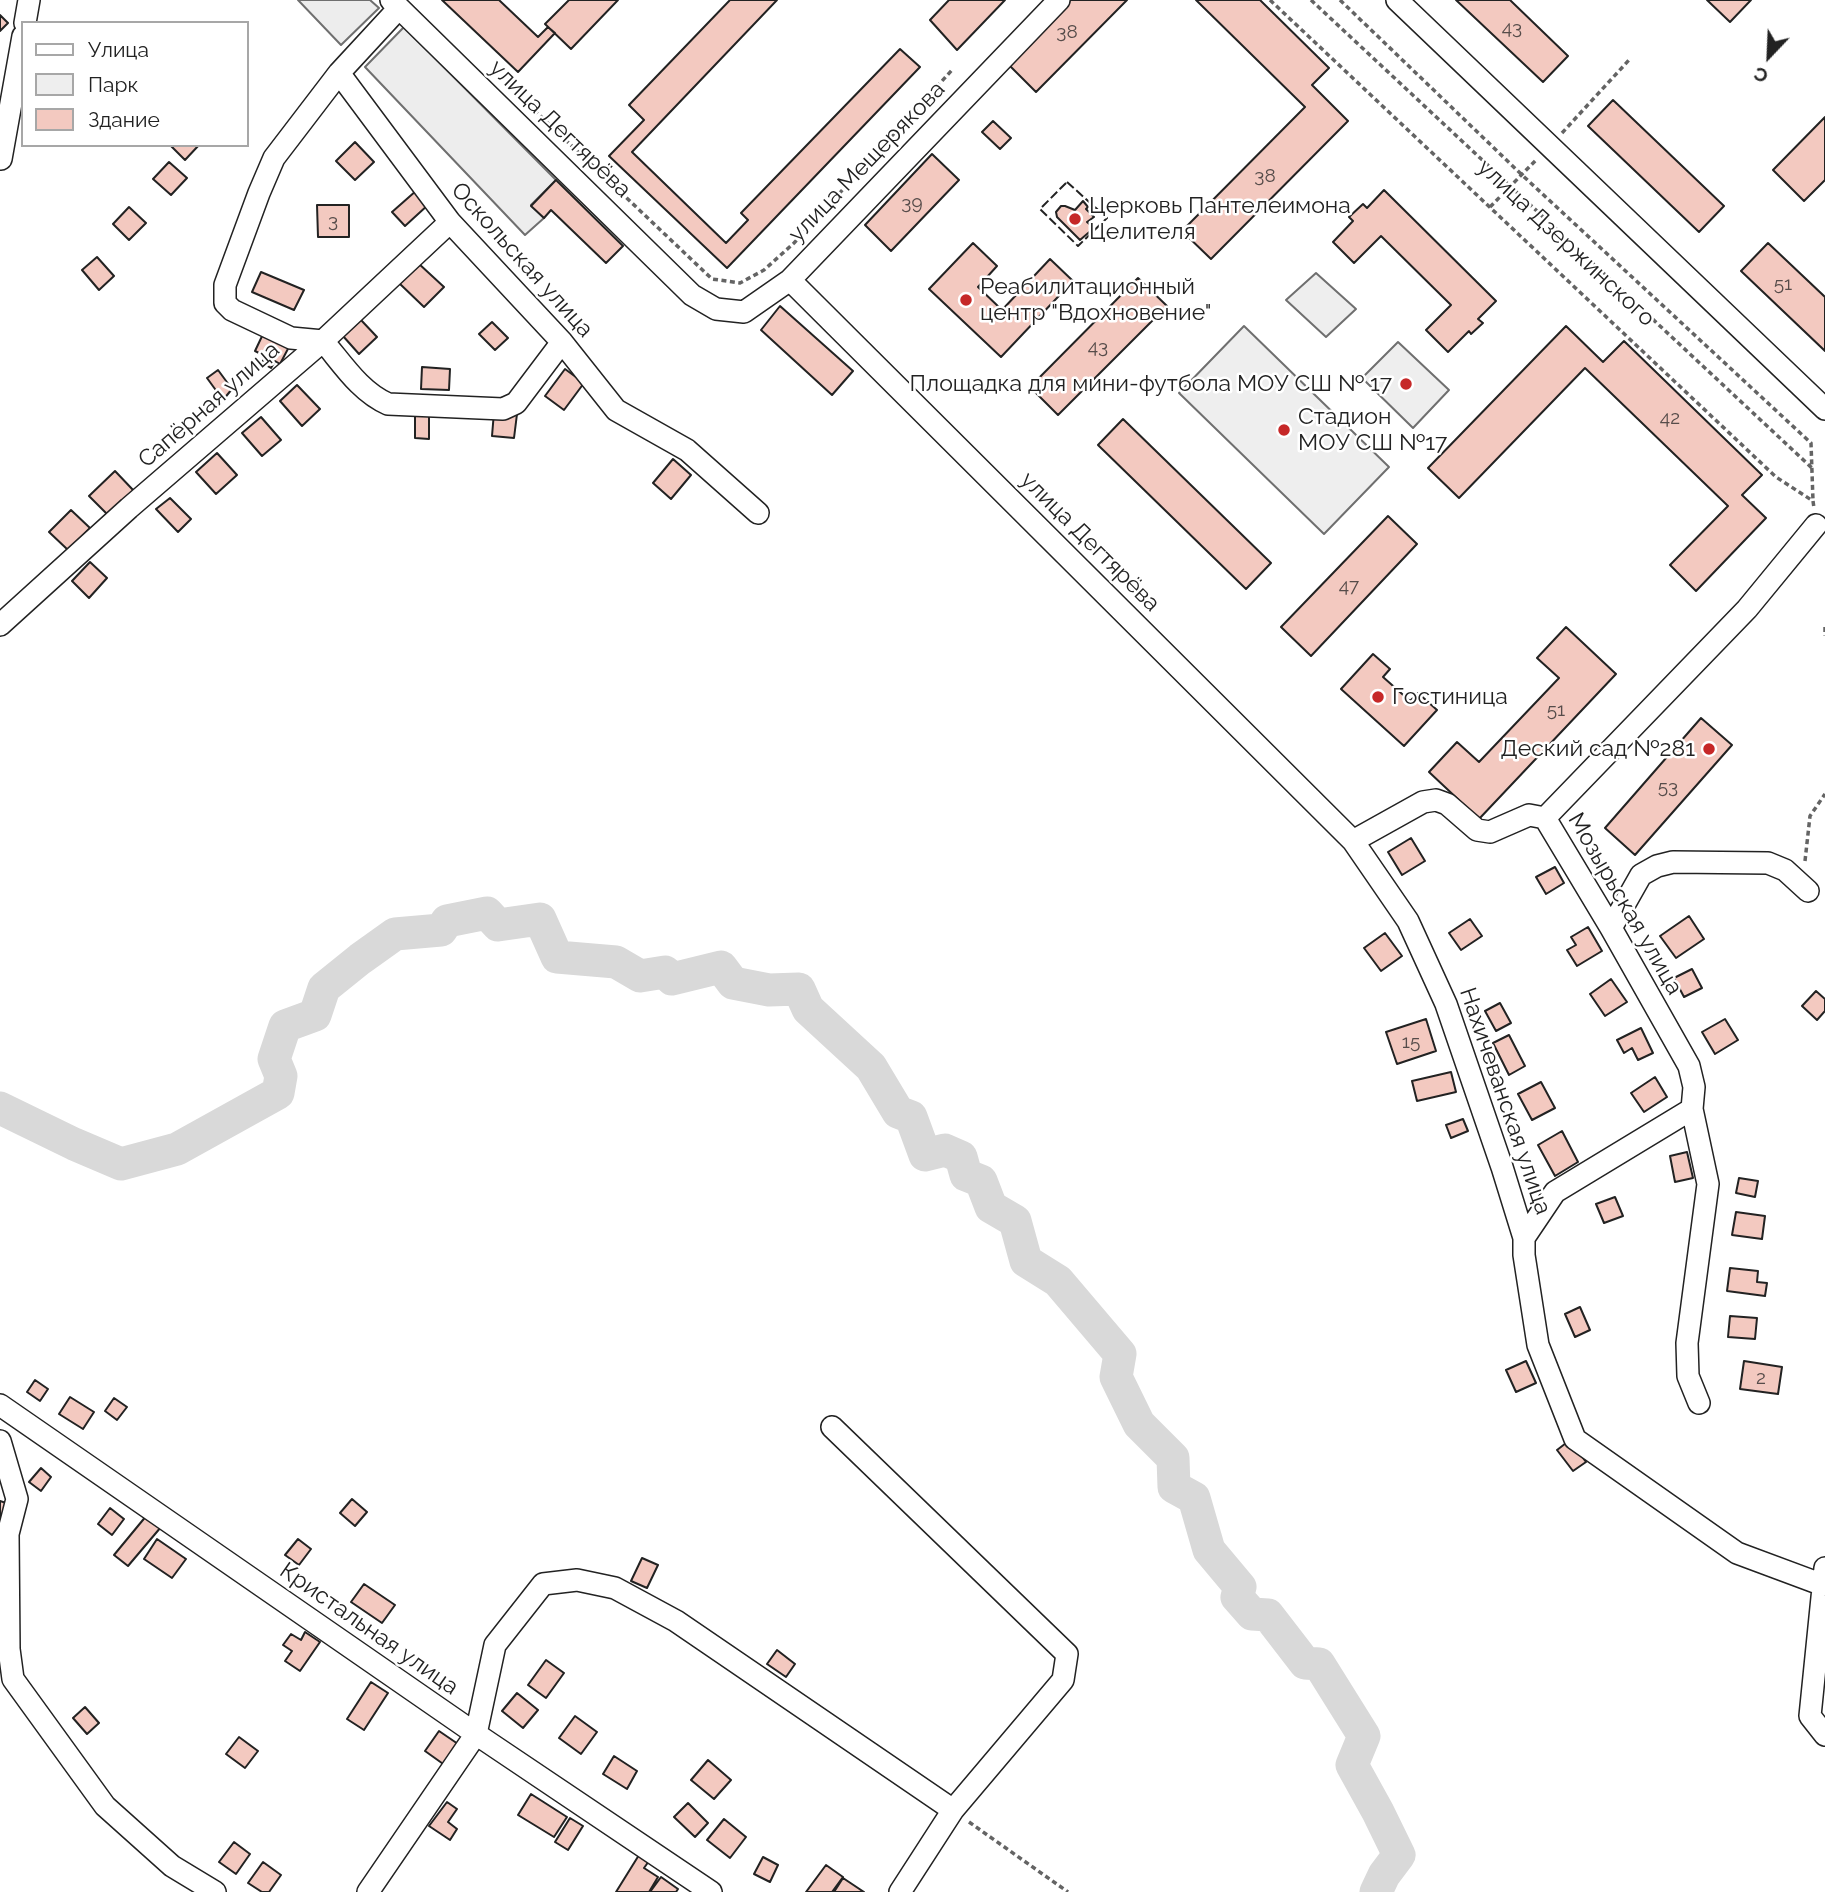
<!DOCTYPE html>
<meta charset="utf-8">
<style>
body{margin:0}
#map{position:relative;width:1825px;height:1892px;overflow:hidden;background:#fff;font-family:Raleway,sans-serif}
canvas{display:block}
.legend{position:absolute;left:21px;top:21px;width:228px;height:126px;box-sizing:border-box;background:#fff;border:2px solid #a7a7a7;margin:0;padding:9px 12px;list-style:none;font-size:21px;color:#222}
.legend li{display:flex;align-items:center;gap:14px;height:35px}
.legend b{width:35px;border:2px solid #a7a7a7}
.north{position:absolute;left:1734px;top:21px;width:70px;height:70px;-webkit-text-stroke:5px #fff;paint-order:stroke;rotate:203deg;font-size:19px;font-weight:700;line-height:28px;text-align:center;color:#222}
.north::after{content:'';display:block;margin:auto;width:24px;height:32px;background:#222;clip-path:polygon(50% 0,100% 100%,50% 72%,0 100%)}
</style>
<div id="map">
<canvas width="1825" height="1892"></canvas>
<ul class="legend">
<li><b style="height:9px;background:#fff"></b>Улица</li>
<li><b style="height:19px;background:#eee"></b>Парк</li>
<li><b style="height:19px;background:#f3c9c0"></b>Здание</li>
</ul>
<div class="north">С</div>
</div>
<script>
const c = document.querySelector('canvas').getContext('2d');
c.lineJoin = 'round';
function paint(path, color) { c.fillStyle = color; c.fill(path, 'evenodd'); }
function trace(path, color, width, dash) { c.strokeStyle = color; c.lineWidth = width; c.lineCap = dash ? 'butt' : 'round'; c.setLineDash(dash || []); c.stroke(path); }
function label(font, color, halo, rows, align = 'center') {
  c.font = font + ' Raleway,sans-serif'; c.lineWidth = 5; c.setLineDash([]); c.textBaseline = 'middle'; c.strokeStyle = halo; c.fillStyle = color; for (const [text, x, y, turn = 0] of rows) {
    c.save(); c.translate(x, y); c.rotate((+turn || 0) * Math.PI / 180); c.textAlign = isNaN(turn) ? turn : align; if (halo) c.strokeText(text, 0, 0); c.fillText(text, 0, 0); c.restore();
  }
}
const green = new Path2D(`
 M1316 273 1356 309 1326 337 1286 300Z
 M1244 326 1389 467 1324 534 1179 393Z
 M1398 342 1449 390 1413 428 1362 378Z`);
const parking = new Path2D(`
 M298 0H370L379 8 341 45Z
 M404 27 556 180 531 205 544 218 525 235 365 67Z`);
const river = new Path2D(`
 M0 1108 74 1144 121 1164 177 1149 278 1093 281 1076 274 1059 285 1026 315 1015 324 988 360 959 395 934 441 930 447 921 487 913 498 925 540 919 557 957 616 962 640 976 665 972 672 979 721 967 733 983 769 990 799 989 808 1009 871 1067 898 1112 911 1117 925 1155 945 1150 961 1157 966 1175 981 1181 991 1207 1015 1221 1026 1261 1058 1281 1120 1354 1116 1377 1139 1424 1173 1458 1174 1487 1194 1498 1209 1550 1240 1587 1237 1597 1252 1614 1268 1615 1305 1663 1319 1664 1364 1736 1352 1765 1378 1812 1399 1855 1384 1875 1376 1892`);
const building = new Path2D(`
 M442 0H499L538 37 548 27 555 33 518 72Z
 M569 0H618L571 49 545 24Z
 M730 0H777L632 152 726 243 748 220 741 213 900 49 920 67 727 268 609 156 644 120 629 105Z
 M949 0H1005L957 50 930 20Z
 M1070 0H1127L1036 92 1007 63Z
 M1196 0H1260L1329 68 1312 85 1348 121 1211 259 1182 231 1305 107Z
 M1456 0H1510L1568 56 1543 82Z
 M1707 0H1751L1730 22Z
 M0 15 8 23 0 31Z
 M1613 100 1724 206 1699 232 1588 126Z
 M1825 117V180L1804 201 1773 170Z
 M993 121 1011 138 1000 149 982 132Z
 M355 142 374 162 355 180 336 161Z
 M170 145H199L185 160Z
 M932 154 959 180 891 251 865 225Z
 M169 162 187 178 171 195 153 179Z
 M556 180 623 246 606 263 551 210 544 218 531 206Z
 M417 190 429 204 405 226 392 212Z
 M1384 190 1496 301 1478 319 1483 323 1471 334 1469 331 1448 352 1426 330 1451 305 1381 236 1354 263 1333 242 1353 221 1349 217 1363 204 1367 208Z
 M1083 201 1088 207 1086 209 1094 217 1087 222 1094 228 1080 240 1057 217 1056 212 1061 206H1065L1075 210Z
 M317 205H349V237H318Z
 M129 207 146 223 129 240 113 224Z
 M973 243 997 266 978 287 1002 310 1050 259 1073 281 1001 357 929 289Z
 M1768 243 1825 297V351L1741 271Z
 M97 257 114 276 99 290 82 270Z
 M418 263 444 287 424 307 399 283Z
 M261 272 304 290 294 310 252 292Z
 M1138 278 1167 306 1058 415 1030 387Z
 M780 306 853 371 832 395 761 330Z
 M361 320 377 337 359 354 343 336Z
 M492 322 508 338 495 350 479 334Z
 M1566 326 1603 362 1624 341 1762 475 1742 495 1766 518 1696 591 1670 565 1728 506 1585 368 1459 498 1428 468Z
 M264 332 290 345 280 364 275 361 271 368 262 363 265 356 255 351Z
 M422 367 450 369 449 390 421 389Z
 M565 369 584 383 564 410 545 396Z
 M218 370 232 389 223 400 207 378Z
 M297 385 320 409 302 426 280 401Z
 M494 412 517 414 514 438 492 436Z
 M415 413H429V439L415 438Z
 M261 417 281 440 262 456 242 433Z
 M1123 419 1271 563 1246 589 1098 445Z
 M217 453 237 475 216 494 196 472Z
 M673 459 691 475 671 499 653 483Z
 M115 471 134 491 109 516 89 496Z
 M170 498 191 519 178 532 156 509Z
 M71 510 90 528 68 550 49 532Z
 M1388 516 1417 544 1311 656 1281 627Z
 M90 562 107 578 89 598 72 581Z
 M1566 627 1616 674 1479 819 1429 772 1457 742 1479 762 1559 678 1537 658Z
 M1373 654 1390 669 1383 677 1410 701 1418 693 1437 710 1404 746 1341 689Z
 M1701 718 1732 745 1635 855 1605 828Z
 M1411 838 1425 861 1402 875 1388 852Z
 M1555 867 1564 883 1546 894 1536 877Z
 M1689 916 1704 939 1676 958 1660 936Z
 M1470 919 1482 936 1461 950 1449 933Z
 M1588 927 1602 951 1577 966 1567 950 1576 945 1571 937Z
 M1385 933 1402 956 1381 971 1364 948Z
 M1692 969 1702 988 1684 997 1674 978Z
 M1611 979 1627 1002 1605 1016 1590 994Z
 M1816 991 1825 999V1011L1817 1020 1802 1006Z
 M1500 1003 1511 1023 1496 1031 1485 1011Z
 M1426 1019 1436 1051 1397 1064 1386 1032Z
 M1725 1019 1738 1040 1715 1054 1702 1032Z
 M1641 1028 1653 1053 1638 1060 1632 1048 1624 1053 1617 1040Z
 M1509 1035 1525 1066 1509 1075 1493 1043Z
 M1451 1072 1456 1092 1417 1101 1412 1081Z
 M1655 1077 1667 1097 1644 1112 1631 1093Z
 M1541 1082 1555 1108 1532 1120 1518 1094Z
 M1463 1119 1468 1131 1451 1138 1446 1125Z
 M1562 1131 1578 1162 1555 1176 1538 1145Z
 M1687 1152 1693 1178 1675 1182 1670 1156Z
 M1739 1178 1758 1181 1755 1197 1736 1193Z
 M1615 1197 1623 1216 1604 1223 1596 1204Z
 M1736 1212 1765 1216 1762 1239 1732 1235Z
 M1730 1268 1758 1271 1757 1282 1767 1283 1765 1296 1727 1291Z
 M1580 1307 1590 1330 1575 1337 1565 1314Z
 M1730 1316 1757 1318 1755 1339 1728 1337Z
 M1526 1361 1536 1383 1516 1392 1506 1370Z
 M1744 1361 1782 1367 1778 1394 1740 1389Z
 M35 1380 48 1389 40 1401 27 1392Z
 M70 1397 94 1412 83 1429 59 1414Z
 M114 1398 127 1407 117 1420 105 1411Z
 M1570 1440 1586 1462 1573 1471 1557 1450Z
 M41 1468 51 1477 41 1491 29 1482Z
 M352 1499 367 1512 355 1526 340 1513Z
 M0 1501 9 1504 0 1525Z
 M110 1508 124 1519 112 1535 98 1524Z
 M147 1515 161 1527 128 1566 114 1555Z
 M157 1539 186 1559 172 1578 144 1559Z
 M298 1539 311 1549 299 1565 285 1555Z
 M642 1558 658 1565 647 1588 631 1581Z
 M364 1584 395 1605 382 1623 351 1602Z
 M305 1632 320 1642 300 1671 285 1661 292 1651 283 1645 291 1634 301 1640Z
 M777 1650 795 1664 786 1677 767 1664Z
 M546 1660 564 1673 546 1698 528 1685Z
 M371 1682 388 1693 364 1730 347 1719Z
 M517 1693 538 1710 523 1728 502 1711Z
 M85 1707 99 1723 87 1734 73 1718Z
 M575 1716 597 1732 581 1754 559 1738Z
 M439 1731 461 1746 446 1766 425 1751Z
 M239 1737 258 1751 245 1768 226 1754Z
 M614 1756 637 1771 627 1789 603 1774Z
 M708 1760 731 1780 714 1799 691 1780Z
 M531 1794 567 1817 554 1837 518 1815Z
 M447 1802 457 1809 448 1822 457 1829 450 1840 429 1826Z
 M688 1803 708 1823 695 1837 674 1817Z
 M570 1818 583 1826 568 1850 555 1842Z
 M724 1819 746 1837 730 1858 707 1840Z
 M234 1842 250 1854 236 1874 219 1862Z
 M639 1855 649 1861 644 1868 658 1877 649 1892H616Z
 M763 1857 778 1865 770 1882 754 1874Z
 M263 1862 281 1875 269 1892H262L248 1883Z
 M826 1865 843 1877 832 1892H806Z
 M661 1877 678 1889 676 1892H650Z
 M843 1878 864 1892H834Z`);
const path = new Path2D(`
 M1270 0 1776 477 1813 501 1814 508
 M1311 0 1812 468
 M1340 0 1521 174 1811 443 1813 501
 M534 110 712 279 740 283 764 270 794 243 952 70
 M1562 133 1629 60
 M1490 207 1537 159
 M1825 627V636
 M1805 861 1810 816 1825 794
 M969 1822 1068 1892`);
const minor = new Path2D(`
 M391 0 692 295 716 309 744 312 790 280 1059 0
 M1397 0 1825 409
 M399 8 339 73 450 222 562 342 616 410 687 450 758 513
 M25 23 29 0
 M339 73 274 158 259 193 225 285V303L232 310 291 338 323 341C342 363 360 392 388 404L503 409 516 403 562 342
 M1 159 23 36
 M790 280 1353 841 1408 921 1446 1004 1502 1167 1524 1238V1255L1538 1345 1575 1439 1737 1553 1823 1585
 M0 625 129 508 323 341 450 222
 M1353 841 1423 802 1436 800 1447 804 1477 830 1490 832 1529 815 1545 818
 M1611 928 1641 875 1657 866 1673 862 1768 863 1785 870 1808 891
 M1524 1238 1555 1192 1692 1109
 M1699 1403 1688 1376 1687 1343 1708 1184 1692 1109 1694 1087 1689 1066 1611 928 1545 818 1747 609 1816 525
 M0 1405 476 1734 711 1892
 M832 1427 1067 1654 1063 1680 953 1810 900 1892
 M0 1441 17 1499 8 1534 9 1649 13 1679 105 1806 172 1866 215 1892
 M1825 1568 1810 1716 1825 1735
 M368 1892 476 1734 495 1645 543 1584 577 1580 615 1588 676 1621 953 1810`);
const fence = new Path2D(`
 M1067 182 1107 218 1078 246 1040 209Z`);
const markers = [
 [1075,219,7,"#c62828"],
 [966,300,7,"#c62828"],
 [1406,384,7,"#c62828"],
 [1284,430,7,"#c62828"],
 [1378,697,7,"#c62828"],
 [1709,749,7,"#c62828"]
];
const numberNames = [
 ["43",1512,28],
 ["38",1067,32],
 ["38",1265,176],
 ["39",912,203],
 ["3",333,221],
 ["51",1783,284],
 ["43",1098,347],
 ["42",1670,418],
 ["47",1349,586],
 ["51",1556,710],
 ["53",1668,787],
 ["15",1411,1042],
 ["2",1761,1378]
];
const streetNames = [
 ["улица Дегтярёва",560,129,44],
 ["улица Мещерякова",867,162,-46],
 ["улица Дзержинского",1566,243,43],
 ["Оскольская улица",522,260,48],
 ["Сапёрная улица",209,405,-41],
 ["улица Дегтярёва",1090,542,45],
 ["Мозырьская улица",1625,904,60],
 ["Нахичеванская улица",1505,1101,71],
 ["Кристальная улица",369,1629,35]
];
const poiNames = [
 ["Церковь Пантелеимона",1089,206],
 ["Целителя",1089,232],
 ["Реабилитационный",980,287],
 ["центр \"Вдохновение\"",980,313],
 ["Площадка для мини-футбола МОУ СШ № 17",1392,384,"right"],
 ["Стадион",1298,417],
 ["МОУ СШ №17",1298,443],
 ["Гостиница",1392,697],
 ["Деский сад №281",1695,749,"right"]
];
paint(green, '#eee');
trace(green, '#6f6f6f', 2);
paint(parking, '#ededed');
trace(parking, '#6f6f6f', 2);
trace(river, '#d9d9d9', 33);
paint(building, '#f3c9c0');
trace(building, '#222', 2);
trace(minor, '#222', 24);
trace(path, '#646464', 3.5, [5, 3.5]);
trace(minor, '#fff', 21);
trace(fence, '#222', 2, [9, 3.5]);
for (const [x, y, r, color] of markers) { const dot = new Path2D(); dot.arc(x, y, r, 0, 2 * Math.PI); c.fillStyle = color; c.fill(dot); trace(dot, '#fff', 2.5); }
label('19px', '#564c4a', null, numberNames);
label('23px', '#222', '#fff', streetNames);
label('23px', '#222', '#fff', poiNames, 'left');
</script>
